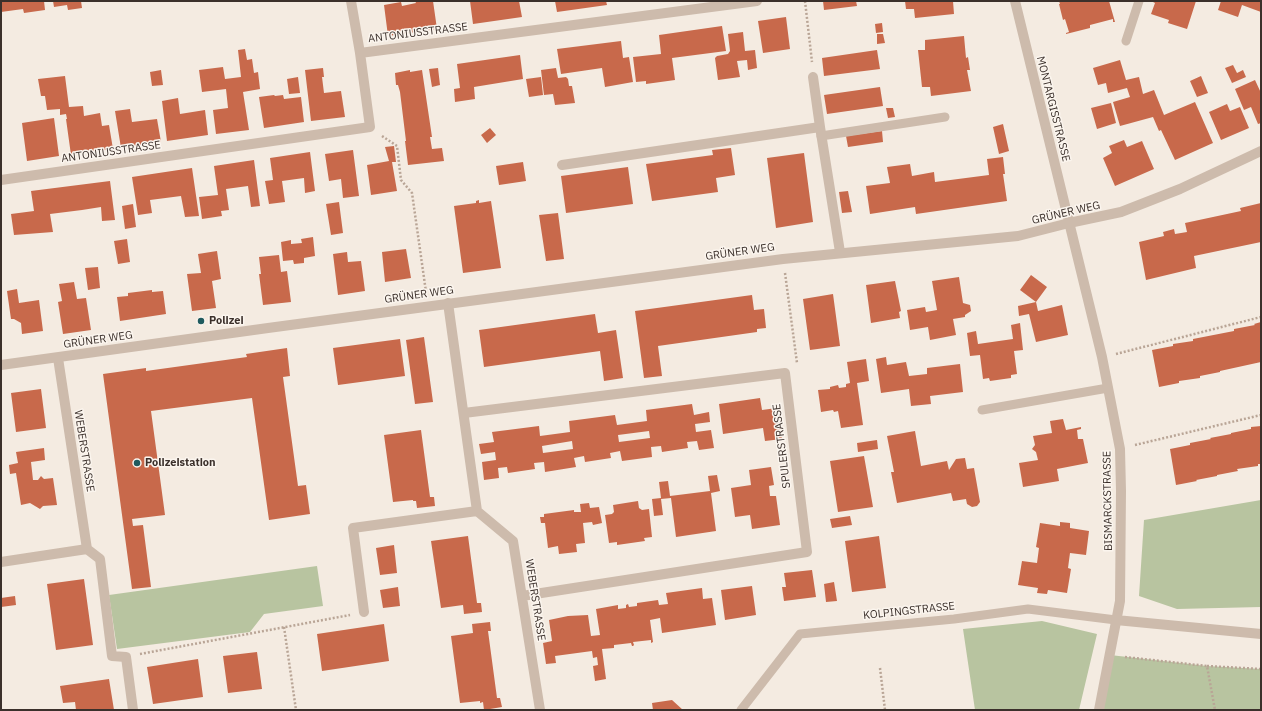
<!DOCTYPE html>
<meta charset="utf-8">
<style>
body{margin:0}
#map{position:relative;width:1262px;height:711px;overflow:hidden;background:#f4ebe1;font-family:"IBM Plex Sans",sans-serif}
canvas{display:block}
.frame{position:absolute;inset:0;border:2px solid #3b302b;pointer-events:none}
</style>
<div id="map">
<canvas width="1262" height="711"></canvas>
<div class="frame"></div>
</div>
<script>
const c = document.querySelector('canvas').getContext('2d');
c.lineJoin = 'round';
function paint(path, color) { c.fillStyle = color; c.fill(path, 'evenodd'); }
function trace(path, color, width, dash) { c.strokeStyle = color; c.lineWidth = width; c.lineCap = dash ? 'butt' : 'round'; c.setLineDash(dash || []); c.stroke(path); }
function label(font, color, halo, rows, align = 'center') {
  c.font = font + ' "IBM Plex Sans",sans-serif'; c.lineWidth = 3; c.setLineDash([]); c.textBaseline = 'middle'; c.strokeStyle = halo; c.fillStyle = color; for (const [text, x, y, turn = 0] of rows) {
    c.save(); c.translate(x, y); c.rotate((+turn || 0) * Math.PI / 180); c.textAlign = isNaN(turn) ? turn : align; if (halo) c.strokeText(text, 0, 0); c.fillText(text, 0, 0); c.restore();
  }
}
const green = new Path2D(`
 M1261 500V607L1177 609 1139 596 1144 520Z
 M317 566 323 606 264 614 250 632 117 649 109 595Z
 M1042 621 1097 634 1079 710H975L963 629Z
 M1110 655 1207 666 1261 669V710H1099Z`);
const building = new Path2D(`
 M1 1H44L45 10 24 13 23 9 1 12Z
 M53 1H81L82 8 68 10 67 5 54 7Z
 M415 1H433L437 29 388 36 384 5 401 2 402 6 416 3Z
 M470 1H519L522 17 473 24Z
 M555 1H606L607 5 557 12Z
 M823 1H856L857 6 824 10Z
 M905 1H953L954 14 915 18 914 9H906Z
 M1059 1H1109L1115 22H1113V19L1090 25V28L1066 34V33L1069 32 1065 19 1063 20 1059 4H1060Z
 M1151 1H1196L1187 29 1168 23 1169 20 1151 14 1155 3Z
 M1221 1H1261V12L1242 5 1238 17 1218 10Z
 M786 17 790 49 763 53 758 21Z
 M882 23 883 32 876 33 875 24Z
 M722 26 726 51 672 58 675 80 646 84V81L636 82 633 57 661 54 659 35Z
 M743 32 745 51 755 50 757 68 748 70 747 60 737 61 740 77 718 80 715 58 717 56 728 54 730 51 728 34Z
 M877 34H883L885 43 877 44Z
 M964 36 966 58 968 57 970 70H967L971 91 931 96 930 87H922L918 50H925V40Z
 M621 41 623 58 629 57 633 82 605 87 602 68 561 74 557 49Z
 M245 49 247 60 252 59 254 73 258 72 260 89 243 92 249 130 216 134 213 110 228 108 226 89 202 92 199 70 223 67 225 79 241 77 238 50Z
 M877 50 880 69 824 76 822 58Z
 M520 55 523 79 474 87 475 99 455 102 454 89 460 88 457 64Z
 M1120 60 1126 80 1139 77 1143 94 1154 90 1164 115 1195 102 1213 143 1175 160 1161 130 1159 131 1153 117 1120 126 1113 102 1130 97 1127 88 1108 93 1106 83 1098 85 1093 68Z
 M1233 65 1237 73 1243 70 1246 77 1232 83 1225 68Z
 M323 68 324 77H322L324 93 341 91 345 117 311 121 305 70Z
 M438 68 440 85 432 87 429 69Z
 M556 68 558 78 566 77 568 79 569 86H572L575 103 555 105 553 94 544 95 541 70Z
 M161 70 163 85 152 86 150 72Z
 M410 70V72L422 70 432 137H430L432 149 442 148 444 161 408 165 405 141H406L400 92 398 85H396L395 73Z
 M65 76 69 107 83 106 84 116 100 113 102 126 109 125 113 149 71 155 66 119H67L66 114 60 115V109L47 110 45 96H41L38 79Z
 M1201 76 1208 93 1197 97 1190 81Z
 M298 77 300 93 289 94 287 79Z
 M541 77 543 95 529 97 526 79Z
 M1255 80 1261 93V123L1258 124 1251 107 1244 110 1235 89Z
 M880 87 883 106 827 114 824 95Z
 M274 95 275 96 283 95 284 99 301 97 304 122 264 128 259 97Z
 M178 98 180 114 205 110 208 135 167 141 162 101Z
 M1111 103 1116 123 1097 129 1091 108Z
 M1227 104 1230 111 1240 107 1249 128 1221 140 1209 112Z
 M886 108H893L895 117 888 118Z
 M130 109 132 122 157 119 161 142 121 148 115 111Z
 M54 118 59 156 27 161 22 123Z
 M1003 124 1009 151 999 154 993 127Z
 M490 128 496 135 487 143 481 135Z
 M882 131 883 142 848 147 846 136Z
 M1124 140 1127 147 1142 141 1154 169 1115 186 1103 158 1112 153 1109 146Z
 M394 146 396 162H392L397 191 371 195 367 165 389 161 385 147Z
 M731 148 735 175 716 178 718 192 652 201 646 164 713 155 712 150Z
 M353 150 359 196 343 198 341 179 329 181 325 154Z
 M310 152 315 191 305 193 304 178 282 181 285 202 269 204 265 181 273 180 270 158Z
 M804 153 813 222 776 228 767 158Z
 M1003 157 1005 174H1003L1007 201 916 214 915 207 870 214 866 186 890 183 887 167 910 164 912 176 934 172 935 182 989 175 987 159Z
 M254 160 260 206 251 207 248 186 226 189 229 210 221 211 222 216 202 219 199 197 218 195 214 166Z
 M523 162 526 181 499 185 496 166Z
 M628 167 633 204 566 213 561 176Z
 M192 168 199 216 185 217 181 196 150 200 152 213 138 215 132 177Z
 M110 181 115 220 102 221 101 207 82 210 50 214 53 232 14 235 11 214 34 211 31 191Z
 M848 191 852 212 842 213 839 192Z
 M479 200V203L491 201 501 268 463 273 454 206 476 203V201Z
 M339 202 343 233 331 235 326 204Z
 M1261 203V242L1194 256 1196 268 1146 280 1139 242 1164 236 1163 232 1174 229 1175 234 1187 232 1185 223 1241 211 1240 208Z
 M133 204 136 227 125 229 122 206Z
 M558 213 564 259 546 261 539 215Z
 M313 237 315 256 304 258V263L294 264 293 260 283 261 281 242 291 240V244L302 243 301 239Z
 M127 239 130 262 118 264 114 241Z
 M406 249 411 278 385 282 382 252Z
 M217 251 221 279 212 281 216 308 192 311 187 274 201 273 198 254Z
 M347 252 348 262 361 261 365 291 338 295 333 254Z
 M279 255 281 272 287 271 291 302 263 305 259 274H261L259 257Z
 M98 267 100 288 88 290 85 268Z
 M1031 275 1047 287 1036 302 1038 311 1062 305 1068 335 1036 342 1029 314 1019 316 1018 306 1036 302 1020 290Z
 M959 277 963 303 970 305 971 311 965 315V317L953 319 956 335 930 340 928 327 910 330 907 310 925 307 926 312 937 310 932 281Z
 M895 281 901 311 899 312 900 318 871 323 866 285Z
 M74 282 77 299 86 298 91 330 63 334 58 302 62 301 59 284Z
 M17 289 19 303 39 300 43 331 22 334 21 323 14 319H11L7 291Z
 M152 290V292L163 291 166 314 120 321 117 297 128 296V293Z
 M833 294 840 346 810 350 803 299Z
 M752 295 754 310 764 309 766 328 757 329V332L658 346 662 376 644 378 635 311Z
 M595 314 598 333 616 330 623 378 604 381 600 351 484 367 479 330Z
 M1261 322V362L1220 371V372L1200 376V378L1179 381V383L1159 387 1152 350 1173 346V344L1193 341V339L1234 331V329L1255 325 1254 324Z
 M1020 323 1023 350 1014 351 1017 374 1011 375V378L990 381 989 378 983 379 980 355 970 356 967 333 976 331 978 344 1013 339 1011 325Z
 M424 337 433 402 415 404 406 340Z
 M400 339 405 376 338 385 333 348Z
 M287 348 290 376 283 377 298 486 306 485 310 514 269 520 252 398 151 411 165 515 132 519 133 526 143 525 151 587 132 589 103 374 146 368V371L247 357 246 354Z
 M886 357 887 365 906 362 909 376 927 374V368L960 364 963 392 930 396 931 404 911 406 909 389 881 393 876 359Z
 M866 359 869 381 857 383 863 425 841 428 838 411 834 412 833 410 821 412 818 390 830 389V387L838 385 839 388 846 387V384L850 383 847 362Z
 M41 389 46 428 16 432 11 393Z
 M760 398 762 410 777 408 782 439 765 441 763 428 723 434 719 404Z
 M692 404 694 415 709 412 710 422 695 424 696 432 711 430 714 448 699 450 697 441 687 442 688 448 662 452 661 446 651 447 652 457 622 461 620 451 610 453 611 458 585 462 584 456 574 458 576 467 545 472 544 462 534 463 535 469 508 473 507 467 498 468 499 478 484 480 482 462 496 460 495 452 481 454 479 444 494 442 492 432 539 426 540 436 570 432 569 421 615 415 617 425 647 421 646 410ZM649 431 650 438 619 442 618 435ZM572 441 573 449 543 453 542 446Z
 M1063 419 1066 430 1081 427V429L1077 430 1078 439H1083L1088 463 1057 469 1059 481 1023 487 1019 463 1038 460 1036 452 1032 449 1035 445 1033 436 1052 433 1050 421Z
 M1261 426V464H1258V466L1237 469 1238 471 1217 475V476L1196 480 1197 481 1176 485 1170 449 1190 445V443L1211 439 1210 438 1231 434V433L1251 429V427Z
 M421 430 430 497H434L435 506 417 508 416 501H413V500L393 502 384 435Z
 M915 431 921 466 947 461 949 470 956 459 965 458 967 469 974 468 980 502 977 506 972 507 967 504 966 499 953 501 951 493 897 503 891 472H894L887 436Z
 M877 440 878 449 858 452 857 443Z
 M44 448 45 460 31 462 33 480H38L41 476 44 479 53 478 57 505 43 506 40 509 30 503 21 505 16 473 10 474 9 465 18 463 16 452Z
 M864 456 873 507 838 512 830 461Z
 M771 467 774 485 769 486 770 496H776L780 525 752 529 750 515 735 517 731 488 751 485 749 470Z
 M717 475 720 491 711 493 716 531 676 537 671 498 661 499 663 515 654 516 652 499 661 498 659 482 668 481 670 496 710 491 708 476Z
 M638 501 639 508 642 510 649 509 652 537 644 538 645 541 617 545V542L609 543 605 515 612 514 614 512 613 505Z
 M589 503 590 508 599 507 602 523 593 525 592 522 583 523 585 543 576 544 577 552 559 554 558 546 548 548 545 523H541L540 517H544V514L574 510V512H581L580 504Z
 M850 516 852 525 832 528 830 519Z
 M1060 522 1070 523V528L1089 531 1086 555 1070 553 1068 568 1071 569 1067 593 1048 590 1047 594 1037 593 1038 588 1018 585 1022 561 1037 563 1039 548 1036 547 1040 523 1060 526Z
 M468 536 477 603H481L482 612 464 614 463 605 441 608 431 541Z
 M879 536 886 588 852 592 845 541Z
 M394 545 397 573 380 575 376 548Z
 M812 570 816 597 784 601 782 587H786L784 573Z
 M84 579 93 645 56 650 47 584Z
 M834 582 837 601 826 602 824 584Z
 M752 586 756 615 725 620 721 590Z
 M398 587 400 606 383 608 380 590Z
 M702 588 703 599 712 598 716 625 662 633 660 618 650 620 653 642 651 643V640L633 642 634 645 633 646H632L631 643 614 645V648L602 649 606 679 595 681 593 666 598 665 597 657 593 658 592 651 555 656 556 663 546 664 543 643 552 641 549 620 568 616 588 615 591 636 600 635 596 609 618 605V609L626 608V605L628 604 629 607 637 606V603L658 600 659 605 668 604 666 593Z
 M15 596 16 605 1 607V598Z
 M490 622 491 631H488L497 698H500L502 707 484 710 483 702 480 703V701L460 703 451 636 473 633 472 624Z
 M384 624 389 661 322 671 317 634Z
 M257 652 262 689 228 693 223 656Z
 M198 659 203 697 153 704 147 667Z
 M109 679 114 710H76L75 702 63 703 60 686Z
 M672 700 683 710H653L652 703Z`);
const path = new Path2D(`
 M805 1 812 62
 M382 136 397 146 401 180 412 193 426 292
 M785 273 797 363
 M1116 354 1261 317
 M1135 445 1261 415
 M284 627 296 710
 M140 654 350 615
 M1125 657 1207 666 1215 710
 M1207 666 1261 669
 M880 668 885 710`);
const service = new Path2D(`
 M1126 41 1139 1
 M821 136 945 117
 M982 410 1108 388
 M741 710 800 634 954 619 1028 609 1116 620`);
const minor = new Path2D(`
 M351 1 360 53
 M1015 1 1102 357 1120 449 1121 491 1120 601 1099 710
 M813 77 820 127
 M562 165 820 127 840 252
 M1 180 370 127 360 53 757 1
 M448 303 477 511 513 541 540 710
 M464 413 785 373 807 552 522 596
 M87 549 100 559 112 656 126 657 133 710
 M1 562 87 549 58 358
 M364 612 353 528 477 511
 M1116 620 1261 634`);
const tertiary = new Path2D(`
 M1 365 268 328 783 259 1018 236 1069 223 1121 212 1180 189 1261 151`);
const markers = [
 [201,321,4,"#1f5a5e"],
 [137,463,4,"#1f5a5e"]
];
const streetNames = [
 ["ANTONIUSSTRASSE",418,33,-7],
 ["MONTARGISSTRASSE",1053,109,76],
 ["ANTONIUSSTRASSE",111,152,-8],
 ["GRÜNER WEG",1066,213,-13],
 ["GRÜNER WEG",740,252,-8],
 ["GRÜNER WEG",419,295,-8],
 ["GRÜNER WEG",98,340,-8],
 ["SPULERSTRASSE",782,446,-97],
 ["WEBERSTRASSE",84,451,81],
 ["BISMARCKSTRASSE",1108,501,-91],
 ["WEBERSTRASSE",535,600,81],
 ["KOLPINGSTRASSE",909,611,-6]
];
const poiNames = [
 ["Polizei",209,321],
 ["Polizeistation",145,463]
];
paint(green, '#b8c4a0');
paint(building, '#c8694b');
trace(path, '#b9a596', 2.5, [2, 2]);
trace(service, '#cdbbac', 9);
trace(minor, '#cdbbac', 10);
trace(tertiary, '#cdbbac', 10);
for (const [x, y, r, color] of markers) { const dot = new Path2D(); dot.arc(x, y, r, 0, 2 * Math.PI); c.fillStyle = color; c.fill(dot); trace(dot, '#fbf5ee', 1.5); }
label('11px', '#3b302b', '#fbf5ee', streetNames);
label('bold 11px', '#3b302b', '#fbf5ee', poiNames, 'left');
</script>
